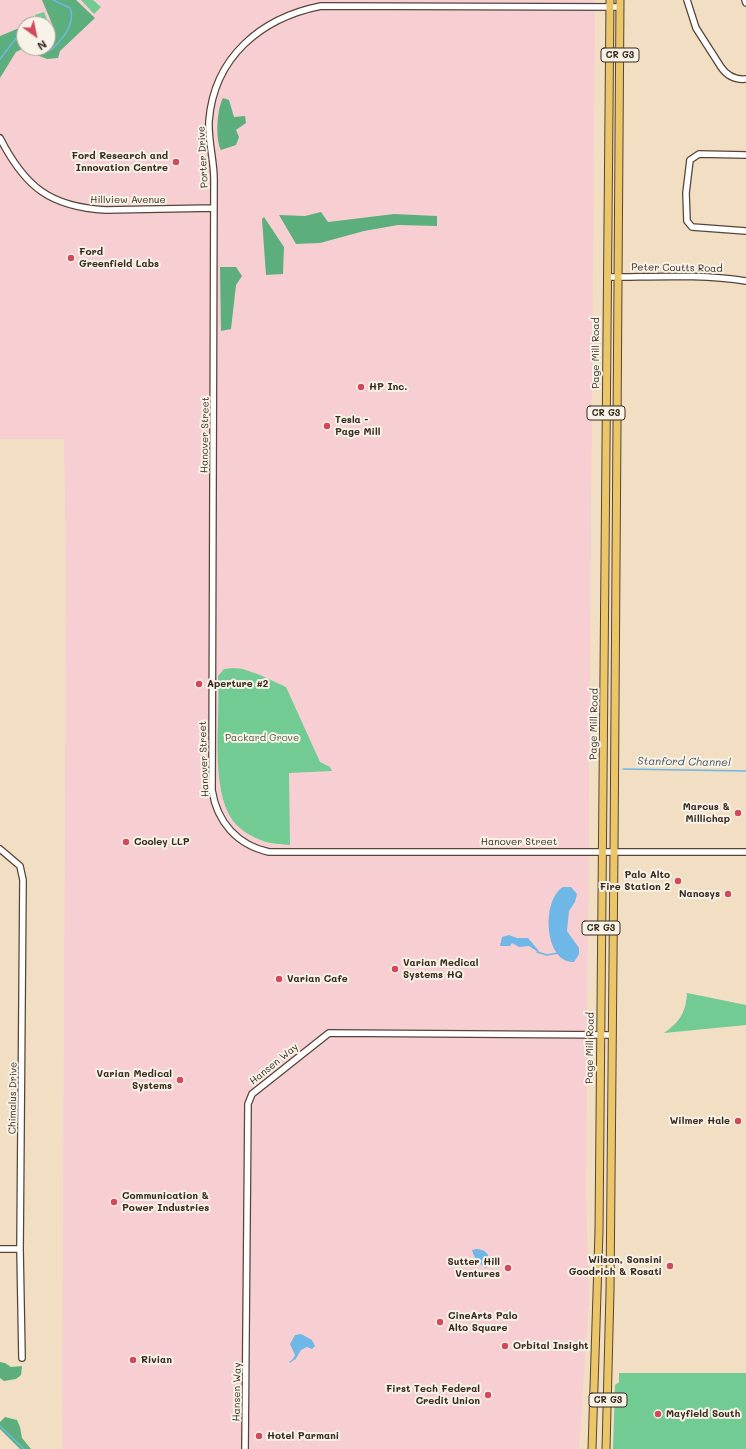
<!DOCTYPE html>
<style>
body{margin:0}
#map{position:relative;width:746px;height:1449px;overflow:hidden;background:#f2dec2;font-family:Mali,sans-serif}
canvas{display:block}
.north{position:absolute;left:16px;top:16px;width:40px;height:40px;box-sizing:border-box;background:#f7f3e8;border:1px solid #aca397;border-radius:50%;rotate:147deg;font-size:11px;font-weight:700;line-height:16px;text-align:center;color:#3b2a1e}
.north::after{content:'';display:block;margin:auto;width:14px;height:18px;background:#d1495b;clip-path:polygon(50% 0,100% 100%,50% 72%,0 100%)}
</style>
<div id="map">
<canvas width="746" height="1449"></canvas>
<div class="north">N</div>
</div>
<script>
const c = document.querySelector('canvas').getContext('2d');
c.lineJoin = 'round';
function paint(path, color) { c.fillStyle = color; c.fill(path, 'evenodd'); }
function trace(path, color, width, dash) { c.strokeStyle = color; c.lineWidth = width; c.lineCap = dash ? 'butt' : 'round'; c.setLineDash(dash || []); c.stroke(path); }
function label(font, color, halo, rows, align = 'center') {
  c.font = font + ' Mali,sans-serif'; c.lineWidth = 4; c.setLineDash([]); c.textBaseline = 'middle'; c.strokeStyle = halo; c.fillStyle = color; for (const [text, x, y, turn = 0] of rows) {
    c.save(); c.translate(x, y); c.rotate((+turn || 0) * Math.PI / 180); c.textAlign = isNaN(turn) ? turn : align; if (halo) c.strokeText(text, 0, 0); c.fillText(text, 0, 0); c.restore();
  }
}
const built = new Path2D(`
 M0 0H595L586 1196 589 1298 579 1449H62L66 573 64 439H0ZM24 24H48V48H24Z`);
const green = new Path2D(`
 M81 0H93L101 7 94 14Z
 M44 12 51 30 48 31V24H39L35 15Z
 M233 668 243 669 260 675 286 687 320 762 330 767 332 771 289 773 290 845C282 844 271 844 263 841 252 837 240 830 233 821 209 787 221 716 218 676L224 669Z
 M687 993 746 1005V1025L664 1033C680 1022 686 1012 687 993Z
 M619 1373H746V1449H613L615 1385 619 1382Z`);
const forest = new Path2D(`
 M42 0H76L95 18 60 51 58 58 47 59 22 49 16 52 0 78V36L24 26V48H48V37L51 36 53 26Z
 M223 98 229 100 234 117 245 116 246 123 236 130 239 137 236 145 221 150C215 139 217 108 223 98Z
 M321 212 328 222 394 214 437 216V226L398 225 364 231 320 243 296 244 279 215 305 216Z
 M264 217 284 247 283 274 266 275 262 219Z
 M220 267H236L242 276 236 285 231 329 221 331Z
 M0 1362 5 1363 11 1367 22 1366 21 1375 16 1379 4 1381 0 1378Z
 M5 1417 17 1420 20 1427 22 1438 31 1449H20L0 1429V1422Z`);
const water = new Path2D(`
 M563 887H571L577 894 575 902 569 911 567 931 579 948V954L574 962C544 963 541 900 563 887Z
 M509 935 517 938H528L539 951 538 952 529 946 519 947 512 943 510 946H500L502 937Z
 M476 1249C485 1249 490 1254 489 1263L486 1268C479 1264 474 1258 472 1250Z
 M301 1334 312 1340 315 1346 312 1349 307 1347 301 1350 295 1360 293 1359 295 1355 290 1344 295 1335Z`);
const stream = new Path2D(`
 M38 48 41 51 52 49C63 39 76 22 70 8L53 0
 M0 59 17 37 24 38
 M623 769 746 771
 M537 952 547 955 558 953
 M290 1362 294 1359
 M0 1426 24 1449`);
const minor = new Path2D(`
 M687 0 696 28 721 67C727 76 735 80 746 79
 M745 0 746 3
 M620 7 321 6C261 18 214 57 209 121 208 141 214 160 214 179L212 790C217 822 237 845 269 852H746
 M0 138C25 187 50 207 106 210L214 208
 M746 155 699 154 690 160 686 193 687 221 692 227 746 231
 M607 277C654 277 700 274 746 281
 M0 849 20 866 23 880 20 1249 22 1358
 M0 1249H20
 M245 1449 248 1104 252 1094 329 1033 612 1035`);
const major = new Path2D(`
 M592 1449 599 1231 610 0
 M606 1449 610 1291 614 851 620 0`);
const markers = [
 [176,162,4,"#d1495b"],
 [71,258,4,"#d1495b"],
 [361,387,4,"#d1495b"],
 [327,426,4,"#d1495b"],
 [199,684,4,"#d1495b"],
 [738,813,4,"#d1495b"],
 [126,842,4,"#d1495b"],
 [678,881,4,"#d1495b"],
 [728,894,4,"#d1495b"],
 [395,969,4,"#d1495b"],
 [279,979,4,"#d1495b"],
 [180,1080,4,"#d1495b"],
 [738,1121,4,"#d1495b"],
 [114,1202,4,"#d1495b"],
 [670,1266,4,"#d1495b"],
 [508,1268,4,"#d1495b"],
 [440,1322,4,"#d1495b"],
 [505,1346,4,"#d1495b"],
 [133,1360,4,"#d1495b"],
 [488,1395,4,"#d1495b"],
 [658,1414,4,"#d1495b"],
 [259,1436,4,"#d1495b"]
];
const shields = [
 [620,55,38],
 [606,413,38],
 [601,928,38],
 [608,1400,38]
];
const shieldNames = [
 ["CR G3",620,55],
 ["CR G3",606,413],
 ["CR G3",601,928],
 ["CR G3",608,1400]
];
const poiNames = [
 ["Ford Research and",168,156,"right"],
 ["Innovation Centre",168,168,"right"],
 ["Ford",79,252],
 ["Greenfield Labs",79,264],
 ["HP Inc.",369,387],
 ["Tesla -",335,420],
 ["Page Mill",335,432],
 ["Aperture #2",207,684],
 ["Marcus &",730,807,"right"],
 ["Millichap",730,819,"right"],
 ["Cooley LLP",134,842],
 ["Palo Alto",670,875,"right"],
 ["Fire Station 2",670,887,"right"],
 ["Nanosys",720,894,"right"],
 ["Varian Medical",403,963],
 ["Systems HQ",403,975],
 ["Varian Cafe",287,979],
 ["Varian Medical",172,1074,"right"],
 ["Systems",172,1086,"right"],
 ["Wilmer Hale",730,1121,"right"],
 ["Communication &",122,1196],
 ["Power Industries",122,1208],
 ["Wilson, Sonsini",662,1260,"right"],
 ["Goodrich & Rosati",662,1272,"right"],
 ["Sutter Hill",500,1262,"right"],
 ["Ventures",500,1274,"right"],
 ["CineArts Palo",448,1316],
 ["Alto Square",448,1328],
 ["Orbital Insight",513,1346],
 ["Rivian",141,1360],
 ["First Tech Federal",480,1389,"right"],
 ["Credit Union",480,1401,"right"],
 ["Mayfield South",666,1414],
 ["Hotel Parmani",267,1436]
];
const streetNames = [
 ["Porter Drive",203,157,-93],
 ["Hillview Avenue",128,200],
 ["Peter Coutts Road",677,268,1],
 ["Page Mill Road",596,353,-90],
 ["Hanover Street",205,435,-89],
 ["Page Mill Road",594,724,-89],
 ["Hanover Street",204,759,-92],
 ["Hanover Street",519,842],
 ["Page Mill Road",590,1048,-89],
 ["Hansen Way",274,1064,-39],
 ["Chimalus Drive",13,1098,-89],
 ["Hansen Way",237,1392,-89]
];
const parkNames = [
 ["Packard Grove",262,738]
];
const waterNames = [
 ["Stanford Channel",684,762,1]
];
paint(built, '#f7cfd3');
paint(green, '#71cb93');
paint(forest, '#5caf7d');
paint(water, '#6eb7e6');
trace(stream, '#6eb7e6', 1.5);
trace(minor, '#564537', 8);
trace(major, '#564537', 9);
trace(minor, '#fff', 5.5);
trace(major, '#ebc669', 7);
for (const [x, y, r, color] of markers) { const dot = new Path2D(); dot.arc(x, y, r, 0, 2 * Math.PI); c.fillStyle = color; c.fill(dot); trace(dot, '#f7f3e8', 1.5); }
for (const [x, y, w] of shields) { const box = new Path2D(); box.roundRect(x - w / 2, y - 7, w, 14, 3); c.fillStyle = '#f7f3e8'; c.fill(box); trace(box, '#3b2a1e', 1); }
label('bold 9px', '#3b2a1e', null, shieldNames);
label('bold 10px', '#3b2a1e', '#f7f3e8', poiNames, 'left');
label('10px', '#3b2a1e', '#f7f3e8', streetNames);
label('10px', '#4b5a41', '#f7f3e8', parkNames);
label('italic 11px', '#4a545a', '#f7f3e8', waterNames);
</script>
